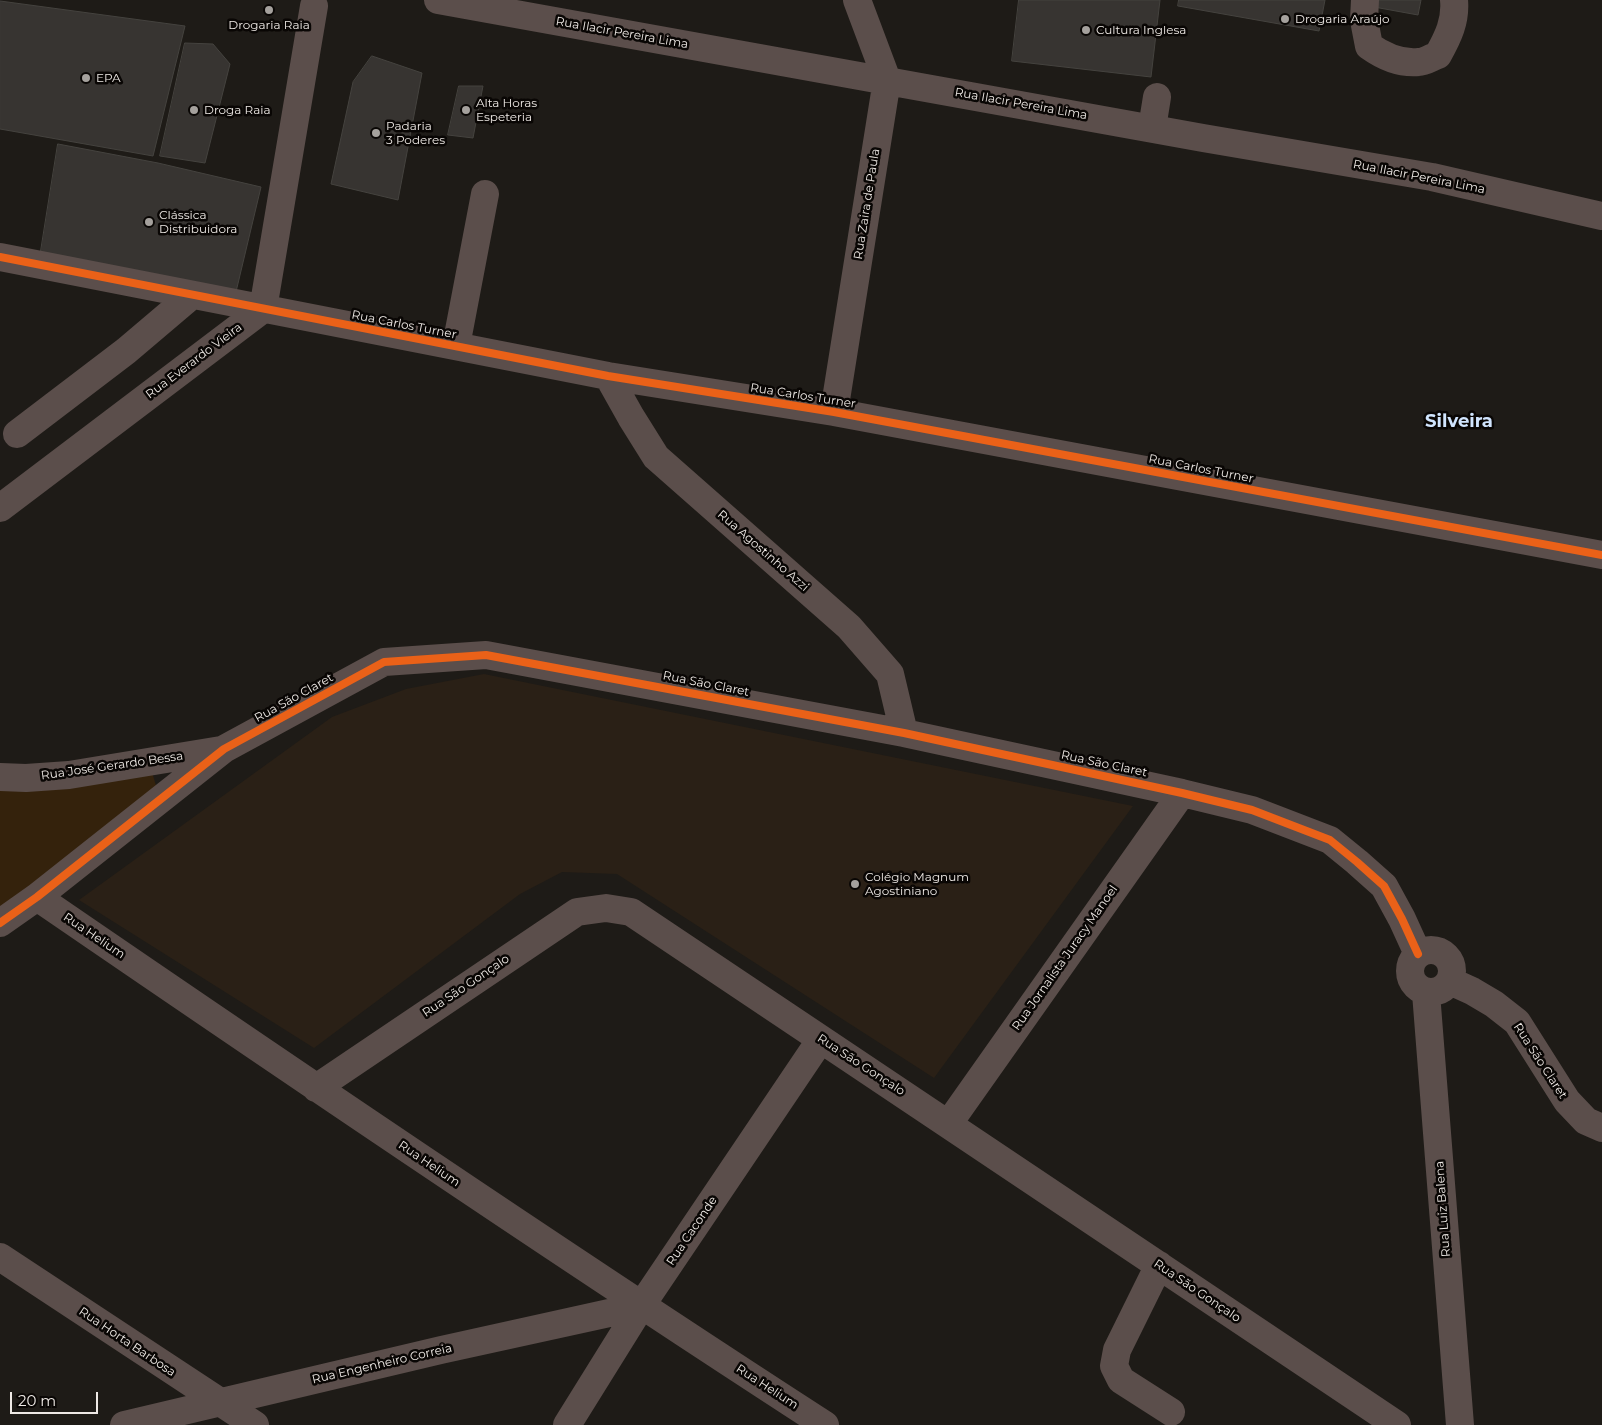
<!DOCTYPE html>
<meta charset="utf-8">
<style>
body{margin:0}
#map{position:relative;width:1602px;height:1425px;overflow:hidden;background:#1e1b17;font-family:Montserrat,sans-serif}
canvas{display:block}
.scale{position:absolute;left:10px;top:1392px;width:88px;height:22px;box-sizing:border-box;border:2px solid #eee9e5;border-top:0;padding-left:6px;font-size:15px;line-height:18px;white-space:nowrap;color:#eee9e5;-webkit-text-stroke:4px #090604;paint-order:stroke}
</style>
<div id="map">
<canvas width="1602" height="1425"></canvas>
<div class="scale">20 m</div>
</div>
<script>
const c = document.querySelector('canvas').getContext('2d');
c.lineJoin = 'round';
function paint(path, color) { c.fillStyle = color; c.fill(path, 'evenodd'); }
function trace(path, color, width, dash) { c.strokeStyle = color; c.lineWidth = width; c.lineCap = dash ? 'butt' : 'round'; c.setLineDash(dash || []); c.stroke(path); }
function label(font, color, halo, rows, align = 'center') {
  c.font = font + ' Montserrat,sans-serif'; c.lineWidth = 5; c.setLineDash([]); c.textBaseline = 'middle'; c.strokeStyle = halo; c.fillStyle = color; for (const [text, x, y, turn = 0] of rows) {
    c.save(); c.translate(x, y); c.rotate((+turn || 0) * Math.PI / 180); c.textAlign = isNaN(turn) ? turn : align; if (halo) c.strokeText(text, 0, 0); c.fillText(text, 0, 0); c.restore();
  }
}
const built = new Path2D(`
 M484 674 1133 806 934 1078 617 874 562 872 520 894 314 1048 79 900 332 717 406 689Z`);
const green = new Path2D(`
 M151 769 158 792 0 920V780Z`);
const building = new Path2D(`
 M1019 0H1160L1151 77 1012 61Z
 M1179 0H1325L1319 31 1178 6Z
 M1375 0H1421L1418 15 1374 7Z
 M0 1 185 26 153 156 0 129Z
 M185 43 213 44 230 64 205 163 160 156Z
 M372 56 422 73 398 200 331 184 353 82Z
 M459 86H483L473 138 448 135Z
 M58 144 158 163 261 187 235 296 40 257Z`);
const minor = new Path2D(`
 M438 0 1203 138 1432 177 1602 216
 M1365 0 1364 20 1369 46C1383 56 1400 64 1419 62 1425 62 1432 57 1438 55 1448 37 1456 21 1454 0
 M1152 128 1157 97
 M0 257 608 376 834 412 1602 555
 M456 346 485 194
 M608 376 631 417 656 457 849 627 890 674 904 733
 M834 412 887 80 857 0
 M17 434 126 351 192 295
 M0 508 263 309 314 6
 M0 777 26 778 69 775 221 750
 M37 897C298 1076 559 1253 825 1425
 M0 923 37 897 224 749 384 662 486 655 904 733 1182 793 1252 810 1330 840 1357 862 1384 886 1402 919 1418 954
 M1410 971a21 21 0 1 1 42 0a21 21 0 1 1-42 0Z
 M1450 981 1472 991 1494 1004 1517 1022 1567 1101 1586 1121 1602 1128
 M1426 993 1460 1425
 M316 1088 577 912 606 908 631 912 1397 1425
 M949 1123 1182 793
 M0 1257 255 1425
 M1159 1265 1117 1350 1114 1366 1121 1380 1171 1412
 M124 1425 441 1350 641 1306
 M567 1425 641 1306 821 1039`);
const cycleway = new Path2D(`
 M0 257 608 376 834 412 1602 555
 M0 923 37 897 224 749 384 662 486 655 904 733 1182 793 1252 810 1330 840 1357 862 1384 886 1402 919 1418 954`);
const markers = [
 [269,10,5,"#a5a19d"],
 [1285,19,5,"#a5a19d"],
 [1086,30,5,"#a5a19d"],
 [86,78,5,"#a5a19d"],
 [194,110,5,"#a5a19d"],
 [466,110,5,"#a5a19d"],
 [376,133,5,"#a5a19d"],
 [149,222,5,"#a5a19d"],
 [855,884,5,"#a5a19d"]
];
const poiNames = [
 ["Drogaria Araújo",1295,19],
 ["Drogaria Raia",269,25,"center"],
 ["Cultura Inglesa",1096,30],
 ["EPA",96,78],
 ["Alta Horas",476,103],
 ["Espeteria",476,117],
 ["Droga Raia",204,110],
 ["Padaria",386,126],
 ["3 Poderes",386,140],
 ["Clássica",159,215],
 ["Distribuidora",159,229],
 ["Colégio Magnum",865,877],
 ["Agostiniano",865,891]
];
const streetNames = [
 ["Rua Ilacir Pereira Lima",622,33,10],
 ["Rua Ilacir Pereira Lima",1021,104,10],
 ["Rua Ilacir Pereira Lima",1419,177,11],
 ["Rua Zaira de Paula",867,204,-81],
 ["Rua Carlos Turner",404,325,11],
 ["Rua Everardo Vieira",194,361,-37],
 ["Rua Carlos Turner",803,396,9],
 ["Rua Carlos Turner",1201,469,11],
 ["Rua Agostinho Azzi",763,551,41],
 ["Rua São Claret",706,684,11],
 ["Rua São Claret",294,698,-29],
 ["Rua São Claret",1104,764,12],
 ["Rua José Gerardo Bessa",112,766,-8],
 ["Rua Helium",94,936,34],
 ["Rua Jornalista Juracy Manoel",1065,958,-55],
 ["Rua São Gonçalo",466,986,-34],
 ["Rua São Claret",1540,1061,57],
 ["Rua São Gonçalo",861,1065,33],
 ["Rua Helium",429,1164,34],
 ["Rua Luiz Balena",1443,1209,-94],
 ["Rua Caconde",692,1231,-56],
 ["Rua São Gonçalo",1197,1291,34],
 ["Rua Horta Barbosa",127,1342,34],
 ["Rua Engenheiro Correia",382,1364,-13],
 ["Rua Helium",767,1387,33]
];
const districtNames = [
 ["Silveira",1459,422]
];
paint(built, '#2a2016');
paint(green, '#34220c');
paint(building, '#373431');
trace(building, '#45433f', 1);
trace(minor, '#5b4e4b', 28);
trace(cycleway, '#ea6118', 8);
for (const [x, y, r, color] of markers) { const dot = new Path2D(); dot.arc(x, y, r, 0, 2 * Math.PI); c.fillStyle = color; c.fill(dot); trace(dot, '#090604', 2); }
label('12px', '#eee9e5', '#090604', poiNames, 'left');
label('12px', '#eee9e5', '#090604', streetNames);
label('bold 18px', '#d0e4fd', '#090604', districtNames);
</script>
